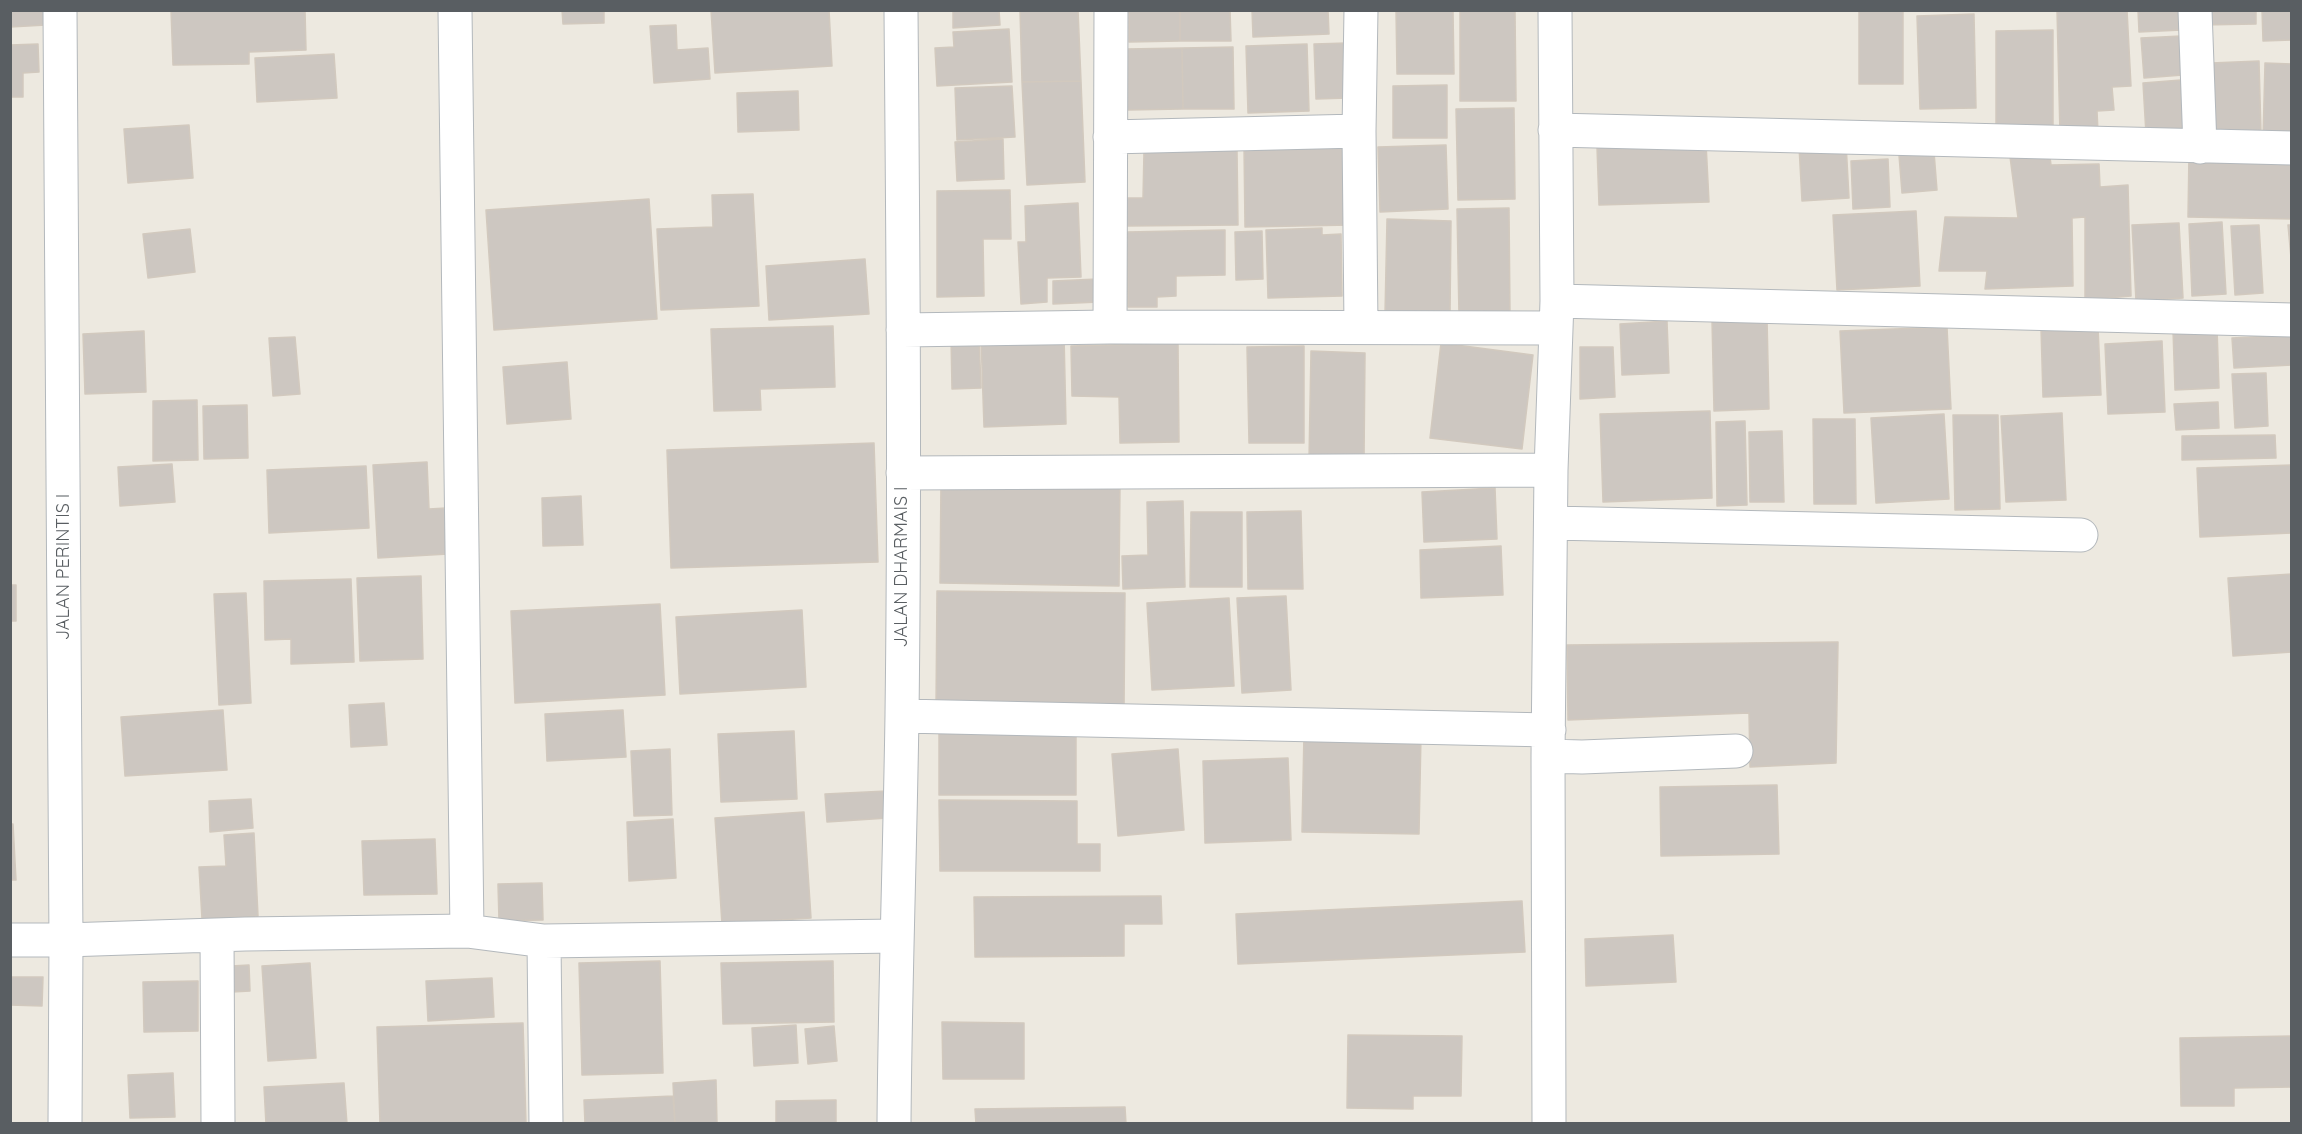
<!DOCTYPE html>
<style>
body{margin:0}
#map{position:relative;width:2302px;height:1134px;overflow:hidden;background:#ede9e0;font-family:Quicksand,sans-serif}
canvas{display:block}
.frame{position:absolute;inset:0;border:12px solid #595e62;pointer-events:none}
</style>
<div id="map">
<canvas width="2302" height="1134"></canvas>
<div class="frame"></div>
</div>
<script>
const c = document.querySelector('canvas').getContext('2d');
c.lineJoin = 'round';
function paint(path, color) { c.fillStyle = color; c.fill(path, 'evenodd'); }
function trace(path, color, width, dash) { c.strokeStyle = color; c.lineWidth = width; c.lineCap = dash ? 'butt' : 'round'; c.setLineDash(dash || []); c.stroke(path); }
function label(font, color, halo, rows, align = 'center') {
  c.font = font + ' Quicksand,sans-serif'; c.lineWidth = 5; c.setLineDash([]); c.textBaseline = 'middle'; c.strokeStyle = halo; c.fillStyle = color; for (const [text, x, y, turn = 0] of rows) {
    c.save(); c.translate(x, y); c.rotate((+turn || 0) * Math.PI / 180); c.textAlign = isNaN(turn) ? turn : align; if (halo) c.strokeText(text, 0, 0); c.fillText(text, 0, 0); c.restore();
  }
}
const building = new Path2D(`
 M10 10H45L46 25 10 27Z
 M171 10H305L306 50 249 52V64L173 65Z
 M562 10H604V23L563 24Z
 M711 10H829L832 66 715 73Z
 M953 10H999L1000 25 953 28Z
 M1020 10H1078L1081 81 1022 82Z
 M1129 10H1180V41L1129 42Z
 M1180 10H1230L1231 41H1180Z
 M1252 10H1328L1329 34 1253 37Z
 M1396 10H1453L1454 74H1397Z
 M1460 10H1515L1516 101H1460Z
 M1859 10H1903V84H1859Z
 M2057 10H2127L2131 86 2112 87 2114 110 2097 111 2098 132 2060 134Z
 M2138 10H2181L2182 30 2139 32Z
 M2200 10H2256V24L2201 25Z
 M2262 10H2292V40L2263 41Z
 M1974 14 1976 108 1920 109 1917 16Z
 M676 25 677 50 708 48 710 79 654 83 650 26Z
 M1009 29 1012 82 937 86 935 48 954 47 953 32Z
 M2053 30V131H1996V31Z
 M2181 36 2183 75 2144 78 2141 38Z
 M1347 43 1349 98 1316 99 1314 44Z
 M38 44 39 72 23 73V97H10V45Z
 M1307 44 1309 111 1248 113 1246 46Z
 M1233 47 1234 109H1183L1182 48Z
 M1182 48 1183 109 1127 110 1126 49Z
 M334 54 337 98 257 102 255 58Z
 M2259 61 2261 134 2213 135 2211 63Z
 M2265 63 2292 64V140H2263Z
 M2181 80 2185 131 2146 134 2143 83Z
 M1081 81 1085 182 1027 185 1022 82Z
 M1447 85V138H1393V86Z
 M1012 86 1015 137 957 140 955 88Z
 M798 91 799 130 738 132 737 93Z
 M1514 108 1515 199 1458 200 1456 109Z
 M189 125 193 178 128 183 124 129Z
 M1003 139 1004 179 957 181 955 142Z
 M1706 143 1709 202 1599 205 1597 147Z
 M1846 143 1849 198 1802 201 1799 146Z
 M1349 145 1351 225 1245 227 1244 146Z
 M1446 145 1448 209 1380 212 1378 147Z
 M2009 149H2049L2051 165 2099 164 2100 187 2128 185 2131 296 2085 300V217L2072 218 2073 286 1985 289 1987 271H1939L1945 217 2018 218Z
 M1237 150 1238 225 1126 226V198H1143L1144 151Z
 M1934 152 1937 190 1902 193 1899 155Z
 M2189 153 2292 155V219L2188 217Z
 M1888 159 1890 207 1853 209 1851 161Z
 M1010 190 1011 239H983L984 296 937 297V191Z
 M753 194 759 306 661 310 657 229 713 227 712 195Z
 M649 199 657 319 494 330 486 210Z
 M1078 203 1081 277 1047 278V302L1021 304 1018 242H1026L1025 206Z
 M1509 208 1510 316H1459L1457 209Z
 M1916 211 1920 286 1837 290 1833 215Z
 M1387 219 1451 221 1450 315 1385 314Z
 M2222 222 2226 294 2192 296 2189 224Z
 M2179 223 2183 298 2136 301 2132 225Z
 M2259 225 2263 293 2235 295 2231 226Z
 M2288 225H2292V269Z
 M1322 228V235L1341 234 1342 296 1268 298 1266 230Z
 M190 229 195 272 148 278 143 234Z
 M1225 230V275L1176 276V296L1157 297V307H1128L1127 232Z
 M1262 231 1263 279 1236 280 1235 232Z
 M865 259 869 314 769 320 766 266Z
 M1098 279 1099 302 1053 304V281Z
 M1767 318 1769 409 1714 411 1712 320Z
 M1667 321 1669 373 1622 375 1620 324Z
 M833 326 835 387 760 389 761 410 714 411 711 329Z
 M1947 327 1951 409 1844 413 1840 331Z
 M2098 327 2101 395 2043 397 2041 328Z
 M2217 328 2219 388 2175 390 2173 330Z
 M144 331 146 392 85 394 83 334Z
 M1064 335 1066 424 984 427 981 337Z
 M2292 335V365L2234 368 2232 338Z
 M979 336 981 388 952 389 951 337Z
 M295 337 300 394 273 396 269 338Z
 M2162 341 2165 412 2108 414 2105 344Z
 M1178 343 1179 442 1120 443 1119 397 1072 396 1071 346Z
 M1441 343 1533 355 1522 449 1430 438Z
 M1304 346V443H1249L1247 347Z
 M1580 347H1613L1615 397 1580 399Z
 M1311 351 1365 353 1364 461 1309 460Z
 M567 362 571 419 507 424 503 367Z
 M2266 373 2268 426 2235 428 2232 374Z
 M197 400 198 460 153 461V401Z
 M2218 402 2219 428 2176 430 2174 404Z
 M247 405 248 458 204 459 203 406Z
 M1710 411 1712 498 1603 502 1600 414Z
 M2062 413 2066 500 2006 502 2001 416Z
 M1944 414 1949 499 1876 503 1871 418Z
 M1953 415H1998L2000 509 1955 510Z
 M1813 419H1855L1856 504H1814Z
 M1745 421 1747 505 1717 506 1716 422Z
 M1782 431 1784 502H1750L1749 432Z
 M2275 435 2276 458 2182 460V436Z
 M874 443 878 562 671 568 667 450Z
 M427 462 429 509 446 508 448 554 378 558 373 465Z
 M172 464 175 502 120 506 118 467Z
 M2292 465V533L2200 537 2197 468Z
 M366 466 369 528 269 533 267 470Z
 M941 481 1120 483 1119 586 940 583Z
 M1495 488 1497 539 1424 542 1422 492Z
 M581 496 583 545 543 546 542 498Z
 M1183 501 1185 587 1123 589 1122 556 1148 555 1147 502Z
 M1301 511 1303 589H1248L1247 512Z
 M1191 512H1242V587H1190Z
 M1501 546 1503 595 1421 598 1420 550Z
 M2292 574V652L2233 656 2228 578Z
 M421 576 423 659 360 661 357 578Z
 M351 579 354 662 291 664V639L265 640 264 581Z
 M10 585H16V621H10Z
 M937 591 1125 593 1124 709 936 707Z
 M246 593 251 703 219 705 214 594Z
 M1286 596 1291 690 1242 693 1237 598Z
 M1229 598 1234 686 1152 690 1147 603Z
 M660 604 665 695 515 703 511 611Z
 M802 610 806 687 680 694 676 617Z
 M1838 642 1836 763 1750 767 1749 713 1568 720 1567 645Z
 M384 703 387 745 351 747 349 705Z
 M223 710 227 770 125 776 121 717Z
 M623 710 626 757 547 761 545 714Z
 M939 727H1076V795H939Z
 M794 731 797 799 721 802 718 734Z
 M1304 733 1421 735 1419 834 1302 832Z
 M670 749 672 815 634 816 631 751Z
 M1178 749 1184 830 1118 836 1112 754Z
 M1288 758 1291 840 1205 843 1203 761Z
 M1777 785 1779 854 1661 856 1660 787Z
 M887 791 888 818 827 822 825 794Z
 M251 799 253 828 210 832 209 801Z
 M939 800 1077 801V844H1100V871H940Z
 M804 812 811 918 722 924 715 818Z
 M673 819 676 878 629 881 627 822Z
 M10 824H13L16 880H10Z
 M254 833 258 916 202 919 199 867 226 866 224 835Z
 M435 839 437 894 364 895 362 841Z
 M542 883 543 920 499 921 498 884Z
 M1161 896 1162 924H1124V956L975 957 974 897Z
 M1522 901 1525 952 1238 964 1236 914Z
 M1673 935 1676 982 1586 986 1585 939Z
 M660 961 663 1073 582 1075 579 963Z
 M833 961 834 1022 723 1024 721 963Z
 M310 963 316 1058 268 1061 262 966Z
 M249 965 250 991 232 992 231 966Z
 M10 977H43L42 1006 10 1005Z
 M492 978 494 1017 428 1021 426 981Z
 M198 981V1031L144 1032 143 982Z
 M942 1022 1024 1023V1079H943Z
 M523 1023 526 1124H380L377 1027Z
 M796 1025 798 1063 754 1066 752 1028Z
 M834 1026 837 1061 808 1064 805 1029Z
 M1348 1035 1462 1036 1461 1096H1413V1109L1347 1108Z
 M2292 1036V1087L2234 1088V1106H2181L2180 1038Z
 M173 1073 175 1117 130 1118 128 1075Z
 M716 1080 717 1124H675L673 1083Z
 M344 1083 347 1124H266L264 1087Z
 M673 1096 675 1124H585L584 1100Z
 M836 1100V1124H776V1101Z
 M1125 1107 1126 1124H976L975 1109Z`);
const minor = new Path2D(`
 M60 10 66 940 65 1124
 M455 10 467 931
 M2195 10 2200 147
 M1555 130 2292 148
 M1110 137 1359 131
 M1557 301 2292 320
 M1110 327 1111 10
 M1361 327 1359 131 1361 10
 M903 330 1110 327 1556 328
 M903 473 1551 470
 M1552 523 2081 535
 M902 716 1549 730
 M1548 756 1582 757 1736 751
 M217 936 218 1124
 M10 940H66L245 934 467 931 544 941 896 936
 M544 941 546 1124
 M894 1124C895 987 900 851 902 715 905 480 903 245 901 10
 M1549 1124 1548 756 1551 470 1557 301 1555 10`);
const streetNames = [
 ["JALAN PERINTIS I",64,567,-90],
 ["JALAN DHARMAIS I",902,567,-90]
];
paint(building, '#cdc7c1');
trace(building, '#d2c9be', 1.5);
trace(minor, '#b3b8bc', 35);
trace(minor, '#fff', 33);
label('18px', '#595e62', '#fff', streetNames);
</script>
